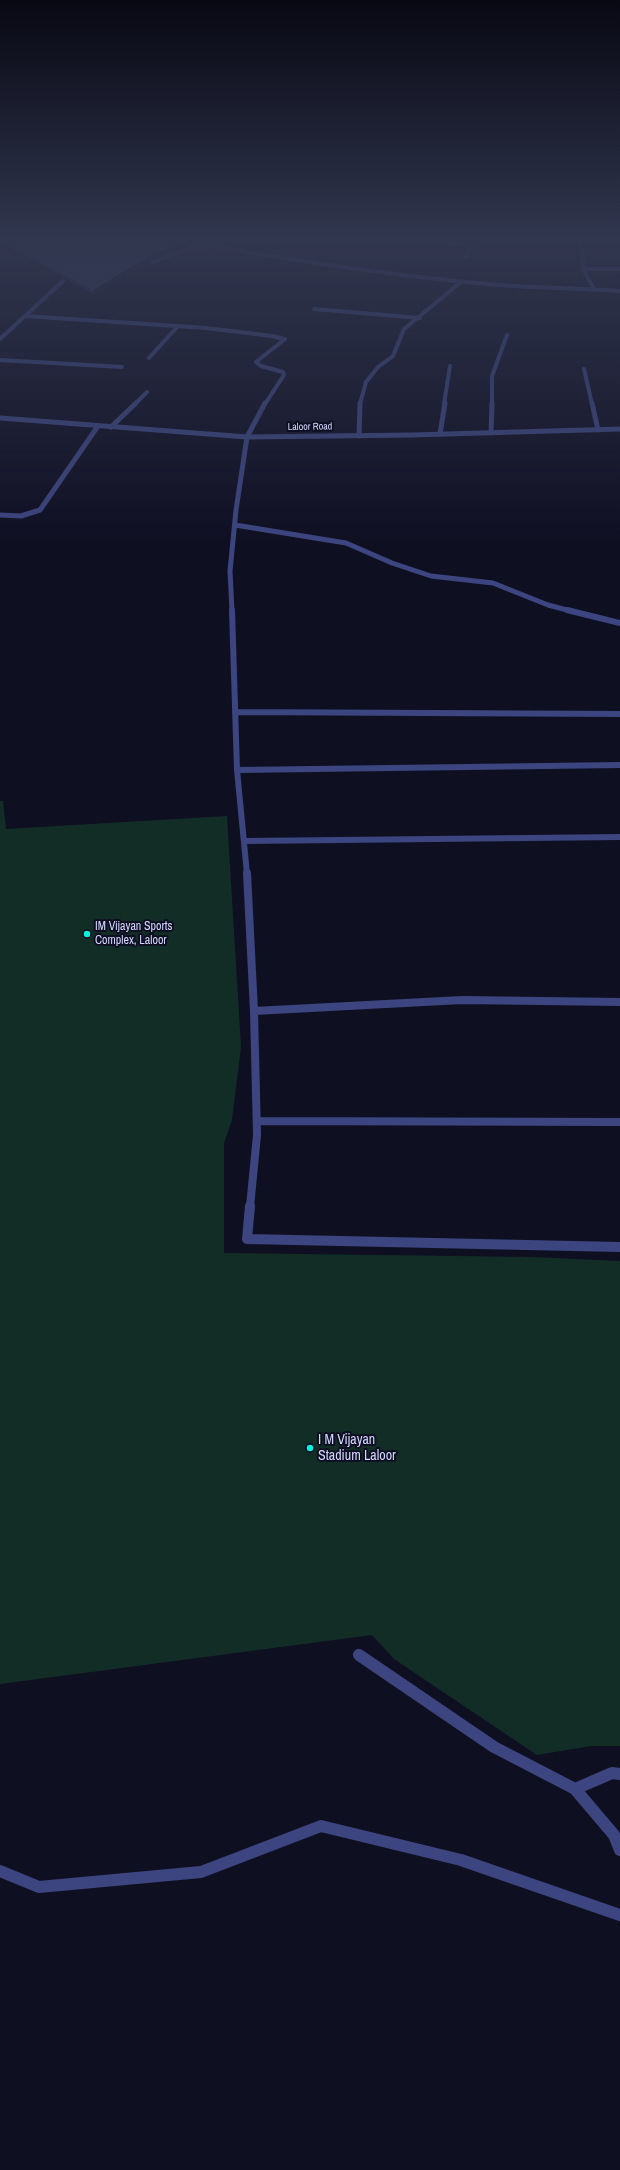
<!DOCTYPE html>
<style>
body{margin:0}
canvas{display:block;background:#0f0f22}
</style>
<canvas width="620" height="2170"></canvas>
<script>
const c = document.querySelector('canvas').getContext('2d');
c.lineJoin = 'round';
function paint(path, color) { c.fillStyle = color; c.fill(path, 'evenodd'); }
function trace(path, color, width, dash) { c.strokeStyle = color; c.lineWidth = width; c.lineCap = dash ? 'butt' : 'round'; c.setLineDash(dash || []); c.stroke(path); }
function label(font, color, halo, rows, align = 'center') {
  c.font = font + ' "Archivo Narrow",sans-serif'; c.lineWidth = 4; c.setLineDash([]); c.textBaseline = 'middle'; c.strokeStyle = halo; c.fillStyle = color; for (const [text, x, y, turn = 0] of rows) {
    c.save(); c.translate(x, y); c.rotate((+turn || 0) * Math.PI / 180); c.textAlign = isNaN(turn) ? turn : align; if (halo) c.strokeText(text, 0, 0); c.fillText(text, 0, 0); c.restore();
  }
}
const green = new Path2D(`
 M0 801H3L6 829 227 816 241 1047 232 1120 224 1143V1253L532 1257 620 1261V1746H591L537 1755 394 1659 372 1635 0 1684Z`);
const serviceFar1 = new Path2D(`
 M314 309 420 318
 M135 404 147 392`);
const service = new Path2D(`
 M111 427 136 403`);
const minorFar5 = new Path2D(`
 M184 241C284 259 385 275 487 284 531 288 576 288 620 291
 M422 241 469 245 472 248 465 257
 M581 241 583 269 594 289
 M153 262 197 245
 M583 269H620
 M25 316 206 328 272 336 285 339 256 362 261 366 283 372 284 375 265 404
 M0 339 63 281
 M149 358 177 327
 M0 360 122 367
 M584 369 592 404
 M360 404 366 382 378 367 393 356 404 329 461 282
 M444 404 450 366
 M492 404V376L507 335`);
const minorFar4 = new Path2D(`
 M592 403 598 430
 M491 433 492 403
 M440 434 445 403
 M359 436 360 403
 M0 515 21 516 40 510 98 426
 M235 525 346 543 392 563 431 576 493 583 548 605 571 611
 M232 611 230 571 236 510 247 437 265 403`);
const minorFar3 = new Path2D(`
 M232 610 237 770 247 874
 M567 610 620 623
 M235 712 620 714
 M237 770 620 765
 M245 841 620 837`);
const minorFar2 = new Path2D(`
 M247 873 254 1011 257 1135 250 1207
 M254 1011 462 1000 620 1002
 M257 1121 620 1122`);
const minorFar1 = new Path2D(`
 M250 1206 247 1239 620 1247`);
const minor = new Path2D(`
 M359 1655 494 1747 575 1789
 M620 1774 612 1773 575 1789 614 1835 620 1850
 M0 1871 39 1887 201 1872 321 1826 461 1860 620 1915`);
const tertiary = new Path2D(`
 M0 418 247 437 412 435 620 429`);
const wall = new Path2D(`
 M0 241H187V245L156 257 93 294Z
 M201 241H236L227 245Z
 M215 246V250L203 255 187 252V248Z`);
const shadedWall = new Path2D(`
 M185 241H187V245L156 257 93 294V289L155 252Z
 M227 241H236L227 245Z
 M215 246V250L203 255V250Z`);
const building = new Path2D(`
 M8 241H185L155 252 93 289Z
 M200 243 215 246 203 250 187 248Z`);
const markers = [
 [87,934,4,"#0af1df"],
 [310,1448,4,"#0af1df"]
];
const farStreetnames = [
 ["Laloor Road",310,427,-1]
];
const poiNames = [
 ["IM Vijayan Sports",95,927],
 ["Complex, Laloor",95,941]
];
const nearPoinames = [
 ["I M Vijayan",318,1440],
 ["Stadium Laloor",318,1456]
];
paint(green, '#122c26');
trace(serviceFar1, '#3c457f', 4);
trace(service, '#3c457f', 5);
trace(minorFar5, '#3c457f', 4);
trace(minorFar4, '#3c457f', 5);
trace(minorFar3, '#3c457f', 6);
trace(minorFar2, '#3c457f', 8);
trace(minorFar1, '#3c457f', 10);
trace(minor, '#3c457f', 12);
trace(tertiary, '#3c457f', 5);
paint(wall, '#29294f');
paint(shadedWall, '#171735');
paint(building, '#3b3b62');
trace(building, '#53547a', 1);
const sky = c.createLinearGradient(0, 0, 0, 545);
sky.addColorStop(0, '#080813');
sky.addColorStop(0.44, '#31374f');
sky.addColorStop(1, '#31374f00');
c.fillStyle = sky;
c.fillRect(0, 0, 620, 545);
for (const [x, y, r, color] of markers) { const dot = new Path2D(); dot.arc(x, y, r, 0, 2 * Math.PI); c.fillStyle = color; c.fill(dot); trace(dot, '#0f0f22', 1.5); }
label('10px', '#d2d5fd', '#0f0f22', farStreetnames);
label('12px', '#d2d5fd', '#0f0f22', poiNames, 'left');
label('14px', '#d2d5fd', '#0f0f22', nearPoinames, 'left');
</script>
